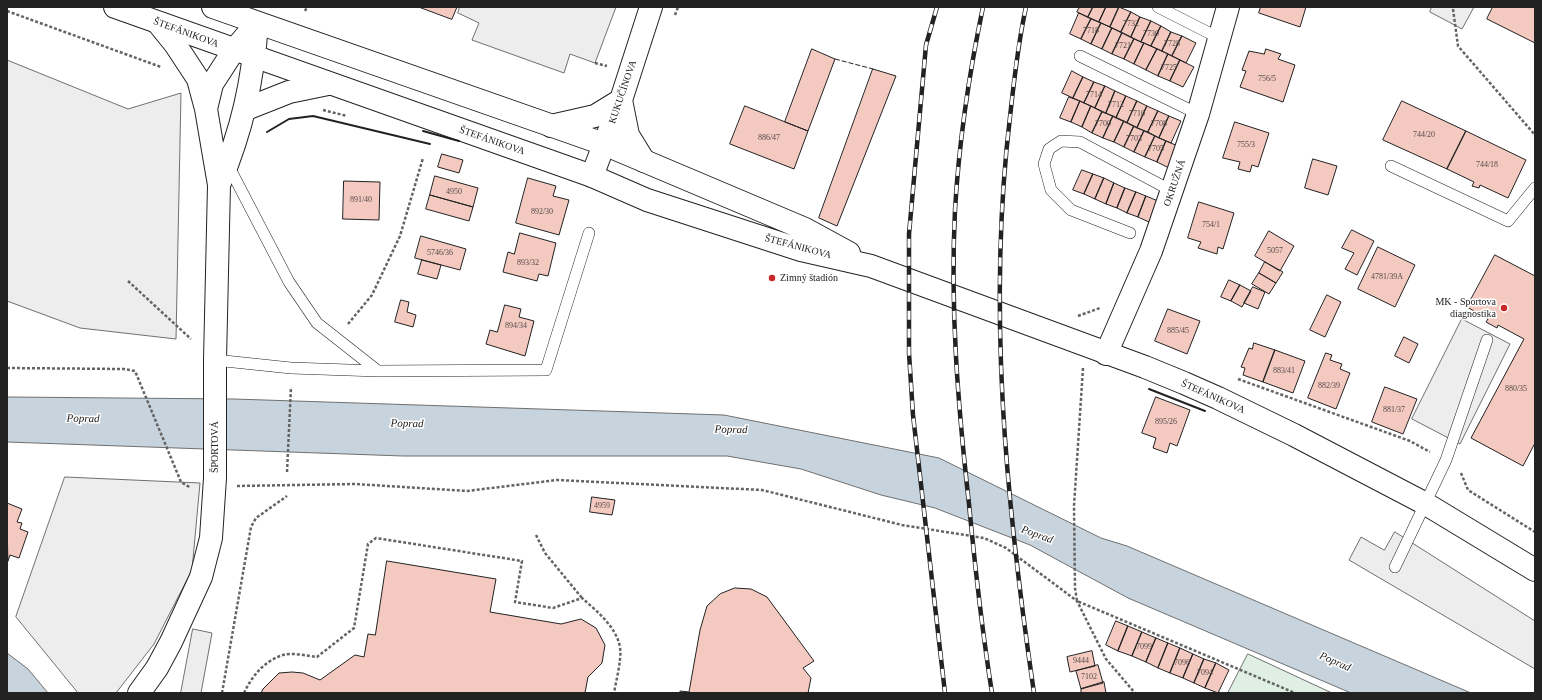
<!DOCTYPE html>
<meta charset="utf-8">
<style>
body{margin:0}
#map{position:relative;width:1542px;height:700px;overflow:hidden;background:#fff;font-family:Georgia,serif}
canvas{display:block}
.frame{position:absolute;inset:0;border:8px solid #222;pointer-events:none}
</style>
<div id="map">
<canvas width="1542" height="700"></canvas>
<div class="frame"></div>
</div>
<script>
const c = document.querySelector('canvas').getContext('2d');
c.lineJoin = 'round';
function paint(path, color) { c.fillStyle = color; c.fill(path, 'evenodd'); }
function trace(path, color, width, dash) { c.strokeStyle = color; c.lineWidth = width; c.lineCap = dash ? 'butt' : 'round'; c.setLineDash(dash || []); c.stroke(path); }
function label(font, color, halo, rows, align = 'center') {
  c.font = font + ' Georgia,serif'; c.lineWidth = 3; c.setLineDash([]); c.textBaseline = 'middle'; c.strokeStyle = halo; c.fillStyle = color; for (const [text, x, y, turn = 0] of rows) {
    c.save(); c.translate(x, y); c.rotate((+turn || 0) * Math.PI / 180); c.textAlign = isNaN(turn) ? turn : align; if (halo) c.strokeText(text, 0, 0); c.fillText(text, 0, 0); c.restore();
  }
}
const green = new Path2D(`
 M1248 654 1332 693H1228Z`);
const parking = new Path2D(`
 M460 7H616L595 63 570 54 564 73 472 40 479 23 458 13Z
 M1432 7H1474L1462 29 1430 12Z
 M7 60 128 109 181 93 176 339 80 328 7 301Z
 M1462 319 1510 344 1460 444 1412 419Z
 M65 477 200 483 192 570 154 644 116 693H78L16 617Z
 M1395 532 1535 621V669L1349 560 1361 537 1384 550Z
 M193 629 212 633 201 693H181Z`);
const water = new Path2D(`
 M7 397 234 399 724 415 939 458 1101 538 1127 546 1471 693H1351L1128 598 1030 545 935 508 881 495 801 469 727 456H403L7 442Z
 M7 653 28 669 48 693H7Z`);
const building = new Path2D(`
 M419 7H457L452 19Z
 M1080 7H1093L1088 17 1077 12Z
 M1093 7H1106L1099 22 1088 17Z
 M1106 7H1119L1110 27 1099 22Z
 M1119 7 1131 12 1121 32 1110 27Z
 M1261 7H1306L1300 27 1259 13Z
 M1493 7H1535V43L1487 19Z
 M1131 12 1140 17 1131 37 1121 32Z
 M1079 13 1091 19 1081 39 1070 34Z
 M1140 17 1151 21 1141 42 1131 37Z
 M1091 19 1101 23 1091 44 1081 39Z
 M1151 21 1161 26 1151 46 1141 42Z
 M1101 23 1112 28 1102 49 1091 44Z
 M1161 26 1171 32 1162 51 1151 46Z
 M1112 28 1122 33 1112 54 1102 49Z
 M1171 32 1182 36 1172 56 1162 51Z
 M1122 33 1134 39 1124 59 1112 54Z
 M1182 36 1196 43 1186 63 1172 56Z
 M1134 39 1144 43 1134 64 1124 59Z
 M1144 43 1157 49 1146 70 1134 64Z
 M812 49 835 59 808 131 785 122Z
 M1157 49 1168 54 1158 76 1146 70Z
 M1266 49 1281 54 1278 59 1295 65 1283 102 1240 87 1246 71 1242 70 1249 51 1264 54Z
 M1168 54 1180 60 1170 81 1158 76Z
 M1180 60 1194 67 1183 87 1170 81Z
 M873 69 896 76 837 226 819 218Z
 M1072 71 1083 77 1073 98 1062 93Z
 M1083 77 1094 82 1084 103 1073 98Z
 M1094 82 1105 86 1095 108 1084 103Z
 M1105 86 1115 91 1106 113 1095 108Z
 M1115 91 1126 96 1116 118 1106 113Z
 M1126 96 1137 101 1127 123 1116 118Z
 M1069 97 1080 101 1071 122 1060 118Z
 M1080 101 1091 106 1082 127 1071 122Z
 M1137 101 1147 106 1137 128 1127 123Z
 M1402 101 1466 131 1447 169 1383 140Z
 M745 106 808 131 794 169 730 144Z
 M1091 106 1102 112 1092 133 1082 127Z
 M1147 106 1158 111 1148 132 1137 128Z
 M1158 111 1169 116 1159 138 1148 132Z
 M1102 112 1113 116 1103 138 1092 133Z
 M1113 116 1124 121 1114 142 1103 138Z
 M1169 116 1181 121 1171 143 1159 138Z
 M1124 121 1134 126 1124 147 1114 142Z
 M1235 122 1269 133 1258 167 1252 165 1250 172 1238 169 1240 162 1223 158Z
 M1134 126 1144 131 1134 152 1124 147Z
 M1144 131 1155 136 1145 157 1134 152Z
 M1466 131 1526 160 1508 198 1480 185 1479 188 1472 186 1474 182 1447 169Z
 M1155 136 1166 141 1157 162 1145 157Z
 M1166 141 1178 146 1169 168 1157 162Z
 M442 154 463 160 459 173 438 167Z
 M1313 159 1337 166 1328 195 1305 188Z
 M1082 170 1093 174 1084 194 1073 190Z
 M1093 174 1104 178 1095 199 1084 194Z
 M435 176 478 188 473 207 430 195Z
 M528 178 556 186 553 196 569 200 559 235 516 223Z
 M1104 178 1114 183 1106 204 1095 199Z
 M344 181 380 182 379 220 343 219Z
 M1114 183 1125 188 1117 208 1106 204Z
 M1125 188 1136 192 1127 213 1117 208Z
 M1136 192 1146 196 1138 217 1127 213Z
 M430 195 473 207 469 221 426 209Z
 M1146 196 1158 201 1149 222 1138 217Z
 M1199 202 1234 213 1223 249 1218 247 1217 254 1198 248 1201 242 1188 238Z
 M1352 230 1374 241 1357 275 1345 269 1354 253 1342 248Z
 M1269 231 1294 246 1280 271 1255 256Z
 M520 233 556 243 548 276 539 274 537 281 503 272 508 252 514 254Z
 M421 236 466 249 460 270 415 258Z
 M1378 247 1415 265 1395 307 1358 289Z
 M1495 255 1535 276V443L1523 466 1471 438 1524 339 1498 325 1497 328 1486 322 1488 319 1467 307Z
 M422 260 441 265 437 279 418 274Z
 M1265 262 1283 272 1276 283 1259 273Z
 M1259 273 1276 283 1269 294 1252 284Z
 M1229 280 1240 285 1231 301 1221 297Z
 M1240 285 1251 291 1242 307 1231 301Z
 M1253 287 1265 292 1258 309 1244 303Z
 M1327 295 1341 302 1325 337 1310 330Z
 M401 300 409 302 407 312 416 315 413 327 395 322Z
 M505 305 521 309 519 317 534 321 525 356 486 344 490 330 497 332Z
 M1168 309 1200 321 1187 354 1155 341Z
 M1404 337 1418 344 1409 363 1395 356Z
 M1254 343 1275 350 1263 382 1243 375 1245 368 1241 367 1249 348 1252 349Z
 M1275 350 1305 361 1293 393 1263 382Z
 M1326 353 1332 355 1330 360 1342 364 1340 369 1350 373 1336 409 1308 398Z
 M1385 387 1417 399 1403 434 1372 422Z
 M1156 397 1190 410 1177 446 1170 443 1167 453 1153 448 1156 438 1142 433Z
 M592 497 615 500 612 515 590 512Z
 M7 503 22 509 17 522 22 523 20 529 28 532 19 558 10 555 8 561Z
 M387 561 496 579 490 612 561 624 581 619 596 628 605 645 602 663 588 677 585 693H261L263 689 279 673 292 672 303 673 320 680 355 655 364 657 368 634 375 635Z
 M735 588 751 589 767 597 814 661 803 668 811 678 808 693H680V691L689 692 700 630 707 606 720 594Z
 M1116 621 1128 626 1118 651 1106 645Z
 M1128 626 1142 632 1132 656 1118 651Z
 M1142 632 1156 638 1146 662 1132 656Z
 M1156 638 1168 643 1158 668 1146 662Z
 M1168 643 1180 648 1170 673 1158 668Z
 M1180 648 1193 654 1183 678 1170 673Z
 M1092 651 1095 666 1070 672 1067 657Z
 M1193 654 1204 659 1194 683 1183 678Z
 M1204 659 1216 663 1205 688 1194 683Z
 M1216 663 1229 670 1218 693 1205 688Z
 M1098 665 1103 683 1081 689 1076 671Z
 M1104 682 1106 693H1081V689Z`);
const path = new Path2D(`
 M1453 9 1458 46 1535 135
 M7 11 161 67
 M305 11 307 7
 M675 15 678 7
 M595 63 607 66
 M323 110 347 116
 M128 281 191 339
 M1078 316 1100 308
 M348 324 372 295 400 236 423 158
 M7 368 124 369 135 371 181 482 191 488
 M1083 368 1074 506 1075 588 1077 601 1295 693
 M1238 379 1410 441 1430 452
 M287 472 291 387
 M1461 473 1468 490 1535 532
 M237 486 355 484 467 491 557 480 762 490 902 525 984 538 1006 548 1077 601 1106 659 1135 693
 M536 535 545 553 582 598
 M222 693 251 527 256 518 287 496
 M244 693C252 676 264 661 283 655 293 652 307 656 317 657L354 628 368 544 376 538 522 561 515 602 553 608 582 598C600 614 624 633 620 659 619 670 616 682 614 693`);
const service = new Path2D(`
 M1158 7 1219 38
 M1080 56 1198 114
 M228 165 289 282 317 323 378 371
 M1391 166 1508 221 1535 188
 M1130 233 1071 210 1051 190 1044 164 1049 149 1061 141 1080 142 1172 191
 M215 360 291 368 378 371 546 370 589 233
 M1395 567 1446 460 1487 340`);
const minor = new Path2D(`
 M206 109 212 84 234 50 246 36
 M246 109 289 92 328 84
 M219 185C242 130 253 82 257 23
 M1106 354 1151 251 1198 114 1228 7
 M139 693 157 668 171 642 201 577 211 538 215 478V360L219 185 206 109 198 79 175 44 158 23`);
const tertiary = new Path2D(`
 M621 100 628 135 644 161
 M551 126 595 116 621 100
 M592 176 621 100 651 7`);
const primary = new Path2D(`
 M115 7 592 176 647 200 801 250 871 266 1145 367 1184 383 1218 398 1294 435 1426 504 1535 570
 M213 7 604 144 805 229 849 253`);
const rail = new Path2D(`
 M937 7 926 45 909 234V353L913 415 945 693
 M983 7C969 74 959 141 955 210 950 308 958 406 969 504 975 567 982 630 992 693
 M1026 7C1018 43 1014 80 1010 117 987 309 1006 502 1034 693`);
const fence = new Path2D(`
 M835 59 873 69`);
const wall = new Path2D(`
 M423 131 459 141
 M267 132 289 119 313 116 430 144
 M1149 389 1205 411`);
const markers = [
 [772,278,4,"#c62828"],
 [1504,308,4,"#c62828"]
];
const numberNames = [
 ["7732",1131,24],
 ["7718",1091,31],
 ["7730",1151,34],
 ["7728",1172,44],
 ["7721",1123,46],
 ["7725",1169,68],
 ["756/5",1267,79],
 ["7714",1094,95],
 ["7712",1116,105],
 ["7710",1137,114],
 ["7700",1103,124],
 ["7708",1159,124],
 ["744/20",1424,135],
 ["886/47",769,138],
 ["7703",1134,139],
 ["755/3",1246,145],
 ["7705",1156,149],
 ["744/18",1487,165],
 ["4950",454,192],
 ["891/40",361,200],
 ["892/30",542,212],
 ["754/1",1211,225],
 ["5057",1275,251],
 ["5746/36",440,253],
 ["893/32",528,263],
 ["4781/39A",1387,277],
 ["894/34",516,326],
 ["885/45",1178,331],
 ["883/41",1284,371],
 ["882/39",1329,386],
 ["880/35",1516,389],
 ["881/37",1394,410],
 ["895/26",1166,422],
 ["4959",602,506],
 ["7099",1144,647],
 ["9444",1081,661],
 ["7096",1182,663],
 ["7094",1205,673],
 ["7102",1089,677]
];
const streetNames = [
 ["ŠTEFÁNIKOVA",186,33,20],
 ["KUKUČÍNOVA",623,92,-71],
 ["ŠTEFÁNIKOVA",492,141,19],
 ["OKRUŽNÁ",1175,183,-71],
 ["ŠTEFÁNIKOVA",798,247,15],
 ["ŠTEFÁNIKOVA",1213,397,24],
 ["ŠPORTOVÁ",215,447,-90]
];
const poiNames = [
 ["Zimný štadión",780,278],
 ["MK - Sportova",1496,302,"right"],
 ["diagnostika",1496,314,"right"]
];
const waterNames = [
 ["Poprad",83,419,1],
 ["Poprad",407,424,1],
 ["Poprad",731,430,1],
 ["Poprad",1037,535,20],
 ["Poprad",1335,662,24]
];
paint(green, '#e0efe3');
trace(green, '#6f6f6f', 1);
paint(parking, '#ededed');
trace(parking, '#6f6f6f', 1);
paint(water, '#c7d3dd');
trace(water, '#6f6f6f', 1);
paint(building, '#f3c9c0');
trace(building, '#222', 1);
trace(service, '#222', 12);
trace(minor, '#222', 24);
trace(tertiary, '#222', 24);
trace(primary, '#222', 24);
trace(path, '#646464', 2.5, [3, 2]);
trace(service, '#fff', 11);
trace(minor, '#fff', 22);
trace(tertiary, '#fff', 22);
trace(primary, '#fff', 22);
trace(rail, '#222', 4.5);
trace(rail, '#fff', 3, [9]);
trace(fence, '#222', 1, [5, 2]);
trace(wall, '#222', 2);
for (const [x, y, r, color] of markers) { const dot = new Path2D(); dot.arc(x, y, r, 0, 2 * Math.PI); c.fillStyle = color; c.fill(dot); trace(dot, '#fff', 1.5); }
label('8px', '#564c4a', null, numberNames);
label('10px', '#222', '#fff', streetNames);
label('10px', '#222', '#fff', poiNames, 'left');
label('italic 11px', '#222', '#fff', waterNames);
</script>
